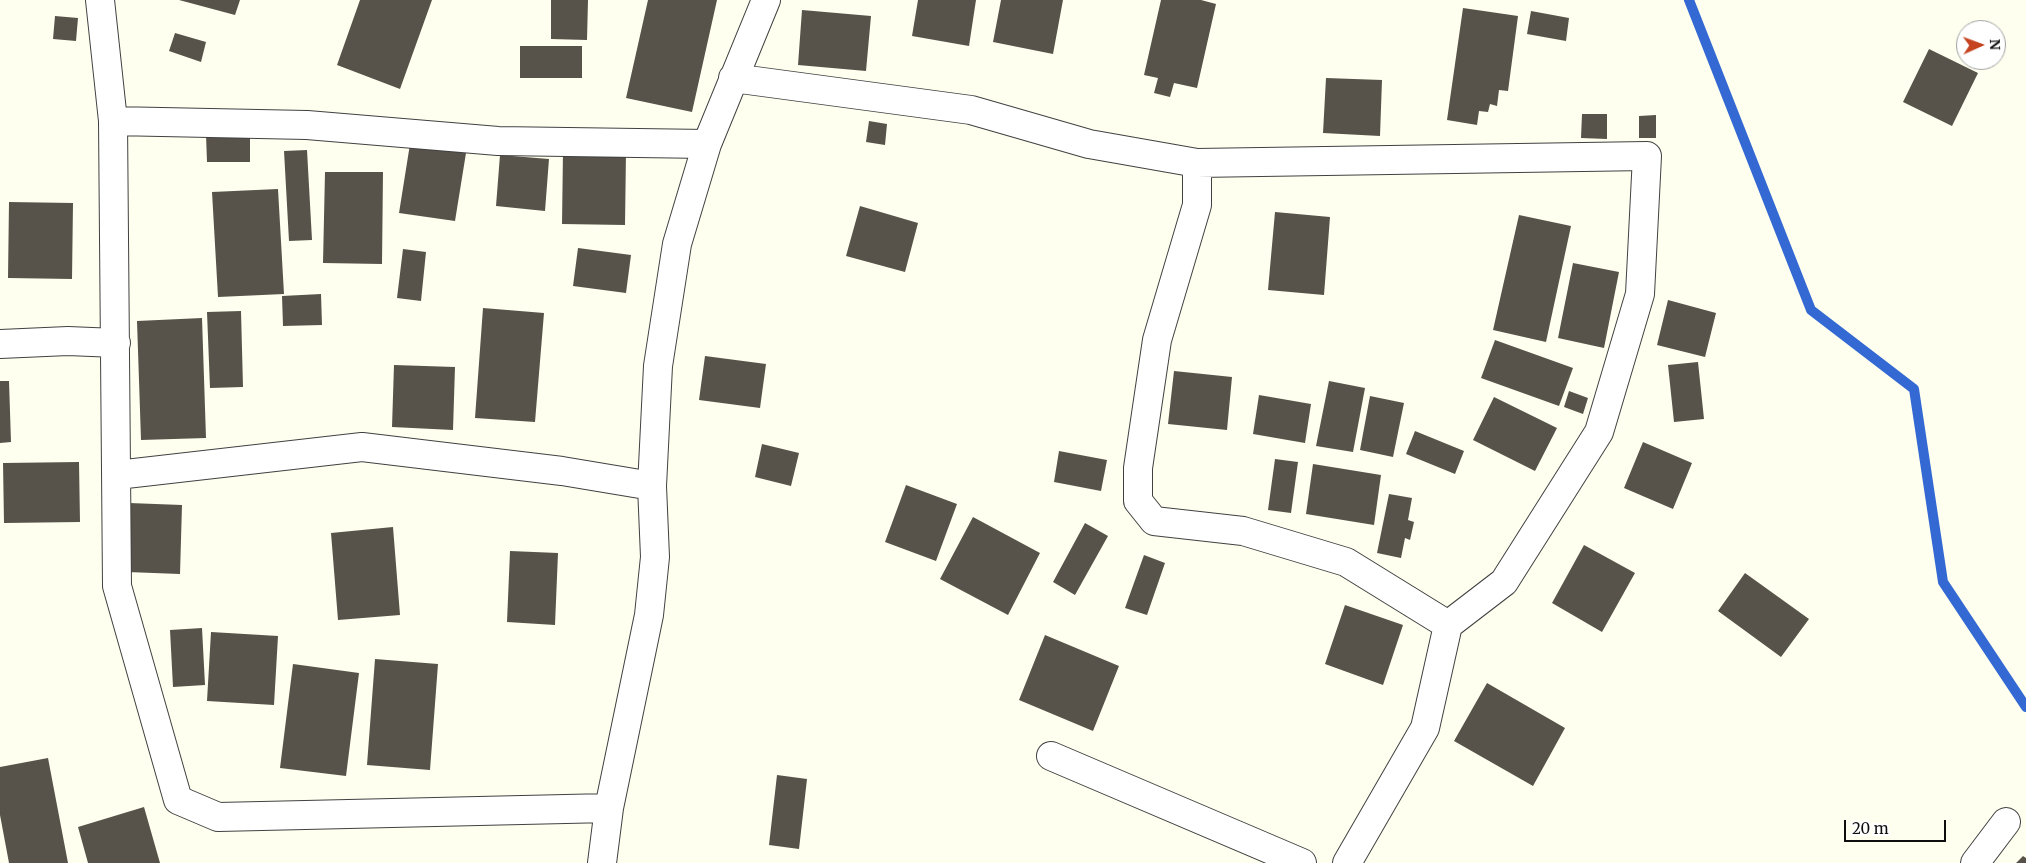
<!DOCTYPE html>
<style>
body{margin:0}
#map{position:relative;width:2026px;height:863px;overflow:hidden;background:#feffef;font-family:Merriweather,serif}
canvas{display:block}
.north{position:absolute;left:1956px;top:20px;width:50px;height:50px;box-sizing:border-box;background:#fff;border:1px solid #9f9f9f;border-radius:50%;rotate:88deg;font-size:14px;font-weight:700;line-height:20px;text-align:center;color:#0e0e0e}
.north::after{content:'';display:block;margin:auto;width:18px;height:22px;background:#c5441f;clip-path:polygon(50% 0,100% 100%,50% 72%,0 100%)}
.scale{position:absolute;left:1844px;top:820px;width:102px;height:22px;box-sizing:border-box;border:2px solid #0e0e0e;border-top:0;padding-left:6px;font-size:15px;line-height:18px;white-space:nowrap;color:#0e0e0e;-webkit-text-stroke:4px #fff;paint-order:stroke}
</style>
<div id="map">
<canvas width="2026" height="863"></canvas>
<div class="north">N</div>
<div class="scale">20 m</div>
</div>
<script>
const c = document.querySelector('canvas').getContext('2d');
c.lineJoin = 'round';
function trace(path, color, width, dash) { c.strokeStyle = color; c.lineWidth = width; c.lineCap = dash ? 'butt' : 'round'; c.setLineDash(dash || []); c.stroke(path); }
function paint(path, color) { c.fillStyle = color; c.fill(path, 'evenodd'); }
const stream = new Path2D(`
 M1689 0 1811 310 1914 389 1943 582 2026 707`);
const building = new Path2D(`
 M179 0H240L235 15Z
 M360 0H432L400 89 337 65Z
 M551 0H588L587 40 551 39Z
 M648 0H717L692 112 626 98Z
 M918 0H976L969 46 912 36Z
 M1001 0H1063L1053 54 993 42Z
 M1161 0H1201L1216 4 1197 88 1174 83 1170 97 1154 93 1158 78 1144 75Z
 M1463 8 1518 16 1508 91 1499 90 1497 106 1490 104 1488 112 1479 111 1477 125 1447 120Z
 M802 10 871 16 866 71 798 65Z
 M1531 11 1569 18 1566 41 1527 34Z
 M55 16 78 18 76 41 53 39Z
 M175 33 206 42 201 62 169 51Z
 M520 46H582V78H520Z
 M1929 49 1978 73 1952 126 1903 102Z
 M1326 78 1382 80 1380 136 1323 133Z
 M1582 114H1607V139L1581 138Z
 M1656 115V138H1639V116Z
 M869 121 887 124 885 145 866 142Z
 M206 135H250V162H207Z
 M410 144 466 153 455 221 399 213Z
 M307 150 312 240 289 241 284 151Z
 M563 151 626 152 625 225 562 224Z
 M500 155 549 159 545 211 496 206Z
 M325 172H383L382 264 323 263Z
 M278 189 284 294 218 297 212 192Z
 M9 202 73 203 72 279 8 278Z
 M860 206 918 223 905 272 846 256Z
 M1275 212 1330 217 1324 295 1268 290Z
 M1519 215 1571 226 1546 342 1493 330Z
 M578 248 631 255 626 293 573 286Z
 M403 249 426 252 421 301 397 298Z
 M1573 263 1619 272 1604 348 1558 338Z
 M321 294 322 325 283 326 282 296Z
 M1668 300 1716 313 1705 357 1657 345Z
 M483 308 544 313 535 422 475 418Z
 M241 311 243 387 210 388 207 312Z
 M202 318 206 438 141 440 137 321Z
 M1495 340 1573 368 1559 406 1481 378Z
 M705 356 766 364 760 408 699 400Z
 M1698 362 1704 419 1674 422 1668 365Z
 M394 365 455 367 453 430 392 427Z
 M1174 371 1232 377 1227 430 1168 424Z
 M0 381H9L11 442 0 443Z
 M1329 381 1365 388 1353 452 1316 446Z
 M1569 391 1588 398 1583 414 1564 407Z
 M1259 395 1311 404 1305 443 1253 434Z
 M1370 396 1404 403 1393 457 1360 450Z
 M1494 397 1557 428 1535 471 1473 440Z
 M1415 431 1464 451 1455 474 1406 454Z
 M1643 442 1692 463 1673 509 1624 488Z
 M762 444 799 453 791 486 755 477Z
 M1059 451 1107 460 1101 491 1054 482Z
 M1275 459 1298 462 1291 513 1268 510Z
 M79 462 80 522 4 523 3 463Z
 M1313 464 1381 475 1374 525 1306 514Z
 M906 485 957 504 936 561 885 542Z
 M1389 494 1412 498 1408 520 1414 522 1410 540 1405 538 1401 558 1377 553Z
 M129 503 182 505 180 574 127 572Z
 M973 517 1040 553 1008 615 940 579Z
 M1085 523 1108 536 1075 595 1053 582Z
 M393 527 400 615 338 620 331 533Z
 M1584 545 1635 573 1602 632 1552 603Z
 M510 551 558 553 555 625 507 622Z
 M1144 555 1165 563 1147 615 1125 608Z
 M1745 573 1809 619 1781 657 1718 611Z
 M1345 605 1403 625 1383 685 1325 664Z
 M202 628 205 685 173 687 170 630Z
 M211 632 278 636 274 705 207 701Z
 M1045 635 1119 666 1093 731 1019 700Z
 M375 659 438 664 430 770 367 765Z
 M293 664 359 673 346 776 280 768Z
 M1487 683 1565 728 1533 786 1454 741Z
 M48 758 68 863H9L0 815V767Z
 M777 775 807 779 799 849 769 845Z
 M144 807 160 863H88L78 827Z
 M2023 856 2026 858V863H2016Z`);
const minor = new Path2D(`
 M100 0 113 121 117 586 178 800 218 817 609 808
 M733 78 971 110 1089 144 1197 163 1647 156 1640 294 1599 432 1504 582 1448 625 1425 728 1347 863
 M113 121 307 125 498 141 707 144
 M1197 163V205L1157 340 1138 468V501L1154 521 1243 531 1346 562 1448 625
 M0 344 68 341 116 343
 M117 475 362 447 562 471 652 486
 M1051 756 1302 863
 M602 863 609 808 649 615 655 557 652 486 658 366 677 244 707 144 766 0
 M1975 863 2006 822`);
trace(stream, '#3469d4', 10);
paint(building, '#57534a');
trace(minor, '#414141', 30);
trace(minor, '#fff', 28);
</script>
